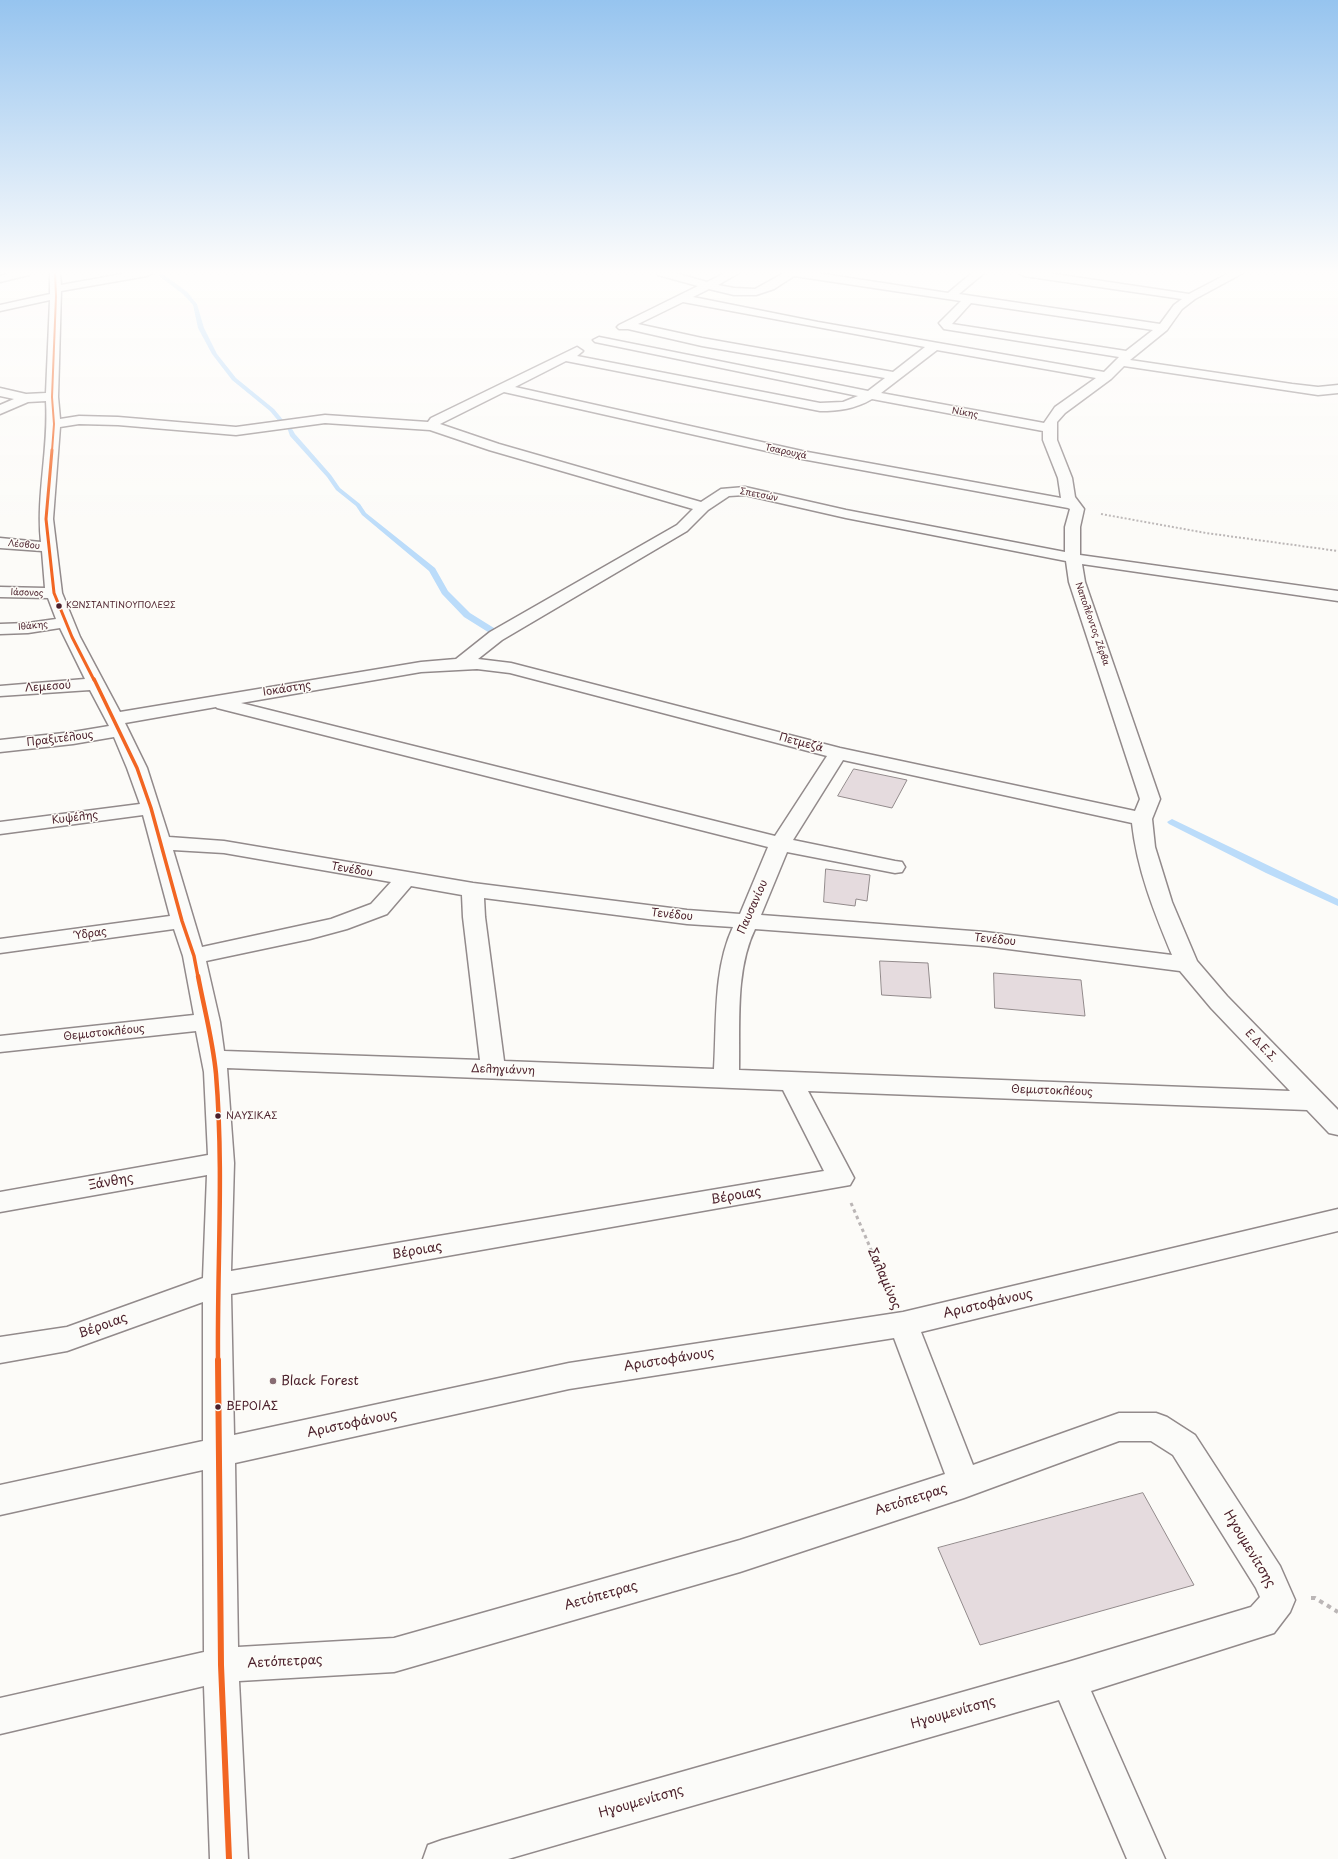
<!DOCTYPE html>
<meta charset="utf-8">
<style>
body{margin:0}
canvas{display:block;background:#fcfbf8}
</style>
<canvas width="1338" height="1859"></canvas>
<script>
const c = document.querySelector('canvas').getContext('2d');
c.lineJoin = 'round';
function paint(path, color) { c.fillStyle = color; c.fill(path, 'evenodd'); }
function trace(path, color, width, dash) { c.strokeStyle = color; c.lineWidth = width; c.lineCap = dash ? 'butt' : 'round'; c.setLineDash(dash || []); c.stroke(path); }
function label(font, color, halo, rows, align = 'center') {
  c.font = font + ' "Playpen Sans",sans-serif'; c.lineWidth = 3; c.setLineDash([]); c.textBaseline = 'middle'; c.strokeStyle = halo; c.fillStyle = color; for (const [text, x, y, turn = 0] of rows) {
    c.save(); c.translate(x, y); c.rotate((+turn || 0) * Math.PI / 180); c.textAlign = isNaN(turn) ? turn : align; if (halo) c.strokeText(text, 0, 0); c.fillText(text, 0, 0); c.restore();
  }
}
const stream = new Path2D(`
 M159 274H163L187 292 197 304 204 328 217 354 236 378 274 409 284 421V423H280L270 411 232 380 212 354 198 328 193 305 183 294 159 276Z
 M287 427H291L295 434 331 475 340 488 360 504 366 513 435 568 448 591 470 613 494 628V632H488L464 617 442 594 429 571 362 515 356 506 336 490 327 477 290 436Z
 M1172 819 1338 899V906L1266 873 1169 824 1167 822Z`);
const building = new Path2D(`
 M854 769 907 780 892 808 838 796Z
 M826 869 870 875 867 901 856 899 855 906 824 902Z
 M880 961 928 963 931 998 882 995Z
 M994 973 1081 980 1085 1016 995 1008Z
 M1143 1493 1194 1585 980 1645 938 1548Z`);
const pathFar2 = new Path2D(`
 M1101 514 1206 533 1338 551`);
const pathFar1 = new Path2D(`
 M851 1203 891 1296`);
const path = new Path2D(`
 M1311 1598H1315L1338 1612`);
const minor = new Path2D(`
 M11 273H30L29 275 0 282V276Z
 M50 273H60L61 285 127 273H152L147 276 61 291 58 397 60 419 79 416 118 417 236 427 325 415 428 422 431 418 577 347 583 351 577 356 820 403 843 402 858 396 595 342 593 340 599 337 868 391 885 378 702 346 628 329H619L617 327 619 325 698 286 658 275 657 273H675L707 282 725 273H739L718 285 734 288 755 289 784 273H817L948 293 972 273H984L959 294 1160 324 1174 305 1182 299 1024 276 1019 273H1048L1189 294 1229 273H1243L1195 299 1182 309 1167 330 1130 360 1292 384 1318 387 1338 385V393L1318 395 1124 366 1111 379 1065 413 1057 422V440L1072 478 1075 497 1084 509 1080 527V555L1338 591V601L1082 564 1085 582 1160 799 1152 819 1155 847 1172 902 1197 961 1227 996 1338 1110V1135L1329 1133 1307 1110 808 1091 854 1178 850 1185 231 1294 234 1435 569 1363 903 1312 1338 1209V1231L921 1332 973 1465 1119 1413H1156L1167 1417 1195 1435 1280 1566 1295 1600 1290 1612 1274 1633 1091 1691 1165 1859H1127L1059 1700 508 1859H423L428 1845 442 1840 1068 1662 1251 1607 1260 1597 1256 1588 1173 1455 1151 1441H1119L964 1498 740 1572 394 1672 239 1681 248 1859H210L204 1686 0 1734V1698L204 1652 203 1470 0 1515V1485L203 1441V1302L67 1351 0 1363V1337L67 1327 203 1278 207 1175 0 1212V1192L208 1155 204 1072 196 1031 0 1052V1036L194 1015 183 956 174 929 0 953V939L170 916 143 815 0 834V822L140 804 127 768 114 737 73 744 0 752V740L73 732 109 726 90 690 0 696V686L85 679 60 628 28 633 0 634V624L28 623 56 619 48 598 0 597V587L45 588 42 551 0 548V538L41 542C36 495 49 448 46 401L28 402 0 414V405L14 399 0 396V388L26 394 46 393 50 300 0 311V305L50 294ZM794 276 961 301 939 323 944 329 1119 357 1104 372 818 322 693 297 709 289 734 295H756L774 289ZM683 302 925 347 893 372 702 338 638 324ZM971 303 1153 330 1126 351 952 324ZM937 350 1096 378 1055 407 1044 423 881 393ZM566 361 820 411C839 411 855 409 872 399L1043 431V440L1058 478 1061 498 802 451 515 387ZM504 392 802 459 1068 508 1070 509 1065 527V552L846 510 745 487 721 489 701 502 499 444 440 424ZM325 423 430 430 489 450 693 509 677 525 490 632 456 659 421 662 120 712 80 637 62 593 53 519 60 427 79 424 118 425 236 435ZM745 495 846 518 1066 561 1069 582 1140 799 1135 811 840 748 511 663 478 659 502 640 687 531 708 510 729 496ZM477 669 510 673 827 756 775 836 241 703 421 672ZM216 707 217 708 768 847 740 914 687 910 473 883 224 841 169 837 147 768 125 723ZM843 760 1132 823C1137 869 1154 912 1172 955L985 932 761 915 787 852 895 873 902 872 905 867 902 862 895 861 793 840ZM173 850 224 853 391 882 371 904 331 919 202 947ZM411 886 462 895 463 917 480 1060 224 1051 220 1022 206 961 310 939 347 929 387 914ZM484 898 687 924 733 927C713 970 717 1022 714 1069L504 1061 485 917ZM755 929 985 946 1180 971 1211 1008 1290 1091 739 1070C740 1025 735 970 755 929ZM227 1068 783 1090 824 1171 231 1271 234 1163ZM894 1338 945 1474 740 1540 394 1638 238 1647 235 1463 569 1389Z`);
const bus1Far4 = new Path2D(`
 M52 451 54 424 52 397 56 296 55 273`);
const bus1Far3 = new Path2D(`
 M52 450 46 519 54 593 72 637 94 680`);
const bus1Far2 = new Path2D(`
 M94 679 137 768 151 808 182 921 194 956 198 977`);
const bus1Far1 = new Path2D(`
 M198 976C204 1008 213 1041 216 1074 224 1170 217 1265 218 1361`);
const bus1 = new Path2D(`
 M218 1360 221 1665 229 1859`);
const markers = [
 [59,606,3.5,"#4a1f2b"],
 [218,1116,3.5,"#4a1f2b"],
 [273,1381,4,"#886c73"],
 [218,1407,3.5,"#4a1f2b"]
];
const farStreetnames = [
 ["Νίκης",965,413,10],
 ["Τσαρουχά",786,452,12],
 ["Σπετσών",759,495,11],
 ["Λέσβου",24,545,5],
 ["Ιάσονος",27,593,2],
 ["Ναπολέοντος Ζέρβα",1092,624,71],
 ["Ιθάκης",33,626,-6]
];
const farBusnames = [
 ["ΚΩΝΣΤΑΝΤΙΝΟΥΠΟΛΕΩΣ",66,606]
];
const busNames = [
 ["ΝΑΥΣΙΚΑΣ",226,1116]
];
const streetNames = [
 ["Λεμεσού",48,687,-4],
 ["Ιοκάστης",287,689,-9],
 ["Πραξιτέλους",60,739,-7],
 ["Πετμεζά",801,743,15],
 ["Κυψέλης",75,818,-7],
 ["Τενέδου",352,870,10],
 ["Παυσανίου",753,907,-66],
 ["Τενέδου",672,915,6],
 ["Ύδρας",91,934,-8],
 ["Τενέδου",995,940,6],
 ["Θεμιστοκλέους",104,1033,-6],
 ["Ε.Δ.Ε.Σ.",1261,1046,46],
 ["Δεληγιάννη",503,1070,2],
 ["Θεμιστοκλέους",1052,1091,2]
];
const nearBusnames = [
 ["ΒΕΡΟΙΑΣ",226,1407]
];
const nearStreetnames = [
 ["Ξάνθης",111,1182,-10],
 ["Βέροιας",736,1196,-10],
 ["Βέροιας",417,1251,-10],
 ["Σαλαμίνος",884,1279,67],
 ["Αριστοφάνους",988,1304,-13],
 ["Βέροιας",103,1326,-20],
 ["Αριστοφάνους",669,1360,-9],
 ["Αριστοφάνους",352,1424,-12],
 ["Αετόπετρας",911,1500,-18],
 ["Ηγουμενίτσης",1249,1549,59],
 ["Αετόπετρας",601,1596,-16],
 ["Αετόπετρας",285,1662,-3],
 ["Ηγουμενίτσης",953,1713,-16],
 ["Ηγουμενίτσης",641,1802,-16]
];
const nearPoinames = [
 ["Black Forest",281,1381]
];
paint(stream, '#bbdcfa');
paint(building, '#e5dbde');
trace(building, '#928a8b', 1);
trace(minor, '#928a8b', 3);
trace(pathFar2, '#bbb6b6', 2, [2, 2]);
trace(pathFar1, '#bbb6b6', 3, [3.5, 3.5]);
trace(path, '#bbb6b6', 4, [4.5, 4.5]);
paint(minor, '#fbfbf9');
trace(bus1Far4, '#f26522', 2);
trace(bus1Far3, '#f26522', 3);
trace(bus1Far2, '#f26522', 3.5);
trace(bus1Far1, '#f26522', 4.5);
trace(bus1, '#f26522', 6);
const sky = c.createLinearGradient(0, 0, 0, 534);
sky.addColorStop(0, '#96c4ef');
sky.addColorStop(0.51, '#fefdfc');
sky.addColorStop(1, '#fefdfc00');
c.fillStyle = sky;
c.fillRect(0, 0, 1338, 534);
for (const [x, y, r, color] of markers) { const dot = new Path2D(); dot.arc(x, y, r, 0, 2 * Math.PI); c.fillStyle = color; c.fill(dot); trace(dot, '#fdfcf7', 1.5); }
label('9px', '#4a1f2b', '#fdfcf7', farStreetnames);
label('9px', '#4a1f2b', '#fdfcf7', farBusnames, 'left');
label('10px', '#4a1f2b', '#fdfcf7', busNames, 'left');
label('11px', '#4a1f2b', '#fdfcf7', streetNames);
label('12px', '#4a1f2b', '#fdfcf7', nearBusnames, 'left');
label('13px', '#4a1f2b', '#fdfcf7', nearStreetnames);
label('13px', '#4a1f2b', '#fdfcf7', nearPoinames, 'left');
</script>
